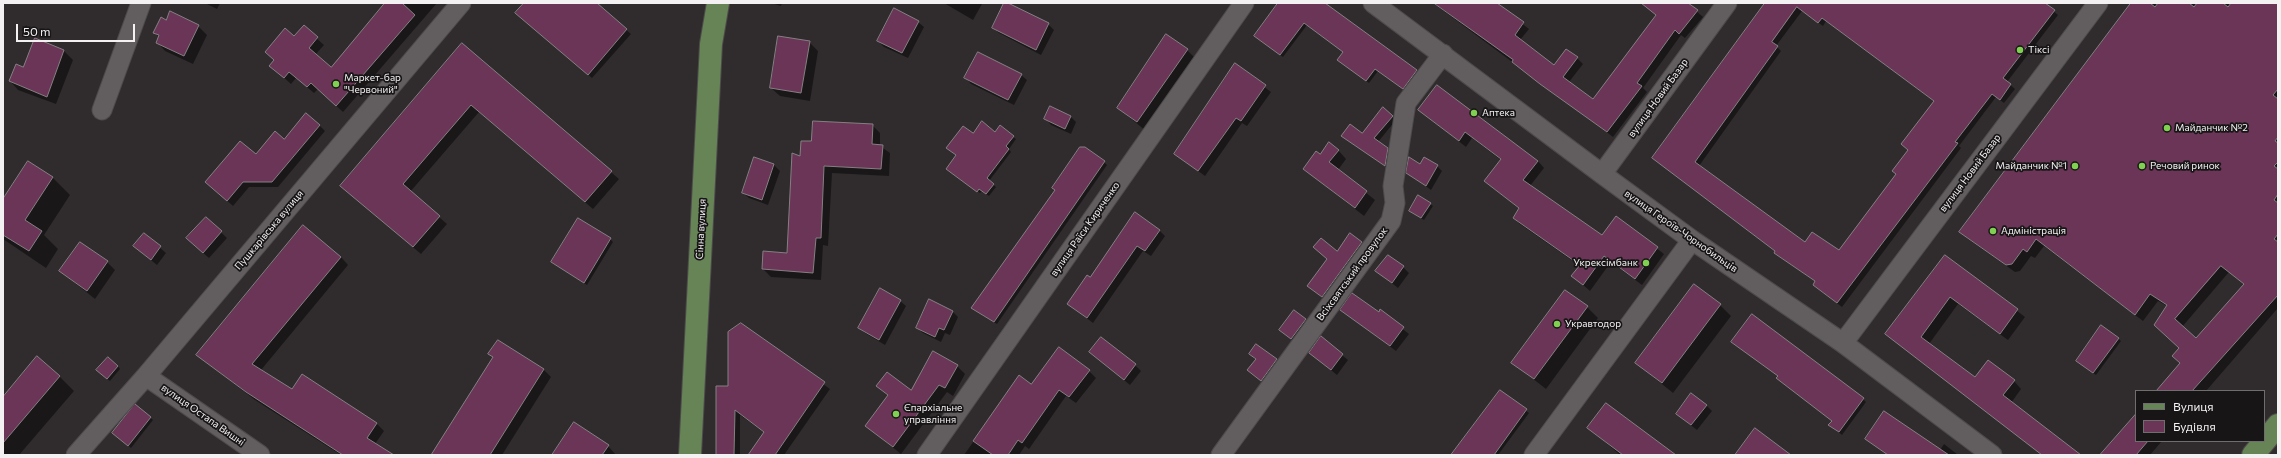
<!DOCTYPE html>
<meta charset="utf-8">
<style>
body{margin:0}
#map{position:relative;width:2281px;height:458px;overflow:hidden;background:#302c2e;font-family:Commissioner,sans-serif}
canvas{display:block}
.frame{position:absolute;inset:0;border:4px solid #f3f1f2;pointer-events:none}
.legend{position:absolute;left:2135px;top:390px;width:130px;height:52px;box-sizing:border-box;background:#171516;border:1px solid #6f6d6e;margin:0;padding:5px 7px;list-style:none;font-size:12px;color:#f3f1f2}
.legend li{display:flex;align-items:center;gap:8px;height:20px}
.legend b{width:20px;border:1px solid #6f6d6e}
.scale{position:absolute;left:16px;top:24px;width:119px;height:18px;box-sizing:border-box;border:2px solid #f3f1f2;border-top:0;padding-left:5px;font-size:12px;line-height:14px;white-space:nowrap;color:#f3f1f2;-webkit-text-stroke:3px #171516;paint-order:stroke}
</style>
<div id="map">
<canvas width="2281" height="458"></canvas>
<div class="frame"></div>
<ul class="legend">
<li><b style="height:5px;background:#668455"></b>Вулиця</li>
<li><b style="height:11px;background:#6b3557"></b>Будівля</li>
</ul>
<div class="scale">50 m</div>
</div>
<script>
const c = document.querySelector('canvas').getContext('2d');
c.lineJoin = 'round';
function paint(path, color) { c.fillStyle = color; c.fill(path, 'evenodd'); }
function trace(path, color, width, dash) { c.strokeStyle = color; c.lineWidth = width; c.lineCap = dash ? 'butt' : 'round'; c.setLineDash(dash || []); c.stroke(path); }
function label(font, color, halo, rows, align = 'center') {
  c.font = font + ' Commissioner,sans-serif'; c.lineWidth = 3.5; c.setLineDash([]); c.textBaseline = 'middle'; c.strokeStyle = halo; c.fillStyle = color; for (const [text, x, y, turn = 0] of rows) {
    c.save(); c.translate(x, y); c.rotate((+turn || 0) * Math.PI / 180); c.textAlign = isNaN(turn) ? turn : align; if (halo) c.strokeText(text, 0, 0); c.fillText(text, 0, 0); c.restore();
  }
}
const shadow = new Path2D(`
 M205 3H220L217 9Z
 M386 3H437L343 112 318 89 314 93 296 78 291 84 271 66 304 27 324 45 315 55 331 68Z
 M525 3H595L631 34 592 78 521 17Z
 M771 3H782L781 6Z
 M944 3H981L982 4 973 20Z
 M1005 3 1048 24 1054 30 1041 55 999 33 993 28Z
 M1279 3H1323L1419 73 1406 91 1378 71 1369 83 1341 62 1344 52 1307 25 1283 57 1255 36Z
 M1433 3H1500L1498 5 1529 29 1520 40 1554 66 1577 58 1583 64 1569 82 1593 101 1656 15 1651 11 1647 3H1687L1703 17 1685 38 1681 35 1643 88 1647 92 1613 137Z
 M1766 3H2044L2058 15 2007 82 2015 89 2004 103 1996 97 1959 146 1961 148 1842 307 1818 289 1814 285 1816 282 1780 257 1776 252 1653 158ZM1802 11 1823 26 1826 21 1935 102 1897 174 1839 251 1805 244 1699 166 1781 51 1776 46Z
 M2132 3H2278V308L2206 391H2157L2181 364 2180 349 2167 306 2158 301 2143 321 2044 246 2035 258 2031 256 2020 271 2015 272 1968 239 1960 232ZM2229 272 2245 285 2196 340 2182 327Z
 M170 13 198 26 207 35 193 64 165 51 157 42 159 37 155 33 166 21Z
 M918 22 924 27 908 58 884 47 878 41Z
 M35 40 64 51 73 60 56 104 18 90 10 81 24 68Z
 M809 42 818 51 810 101 780 96 771 88Z
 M463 45 619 179 593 209 479 112 410 192 447 224 421 254 349 193Z
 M1187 50 1196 59 1146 131 1118 108Z
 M1235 65 1271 92 1247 126 1242 123 1205 176 1175 154Z
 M1021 75 1027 80 1014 105 971 84 966 78Z
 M1419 110 1538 161 1544 168 1530 186 1602 236 1616 217 1664 254 1642 285 1611 262 1590 291 1573 276 1580 266 1520 224 1514 218 1520 209 1485 181 1501 160 1472 138 1466 147Z
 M1070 116 1076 122 1071 134 1051 125 1046 119Z
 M1392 116 1396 120 1378 142 1391 153 1389 169 1342 136 1362 134Z
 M319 125 325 131 278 187H249L233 206 212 187 256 155 284 140Z
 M872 125 880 133V146L890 153 889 176 832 173 828 246 823 245 821 280 771 277 763 269 788 254 801 157 812 142Z
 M973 135 1013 137 1016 139 1009 149 1011 152 989 181 996 187 989 196 982 191 980 193 950 171Z
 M1338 150 1346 159 1338 170 1375 200 1364 216 1304 169 1320 155Z
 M755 158 774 165 780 171 768 205 749 198 743 193Z
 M28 162 53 178 70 195 44 235 58 249 46 268 3 239V201Z
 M1104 162 1107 165 997 324 975 310Z
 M1437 166 1442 171 1431 190 1407 172Z
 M1430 204 1433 206 1424 220 1413 213Z
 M206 218 227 238 209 258 193 244Z
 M1159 230 1165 236 1151 256 1143 251 1093 323 1068 304 1090 278Z
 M144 234 166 253 157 265 141 252Z
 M610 239 613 242 587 285 552 262Z
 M1361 243 1366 248 1328 302 1308 286 1337 252Z
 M1946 256 2025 317 2008 340 1958 304 1929 344 1976 378 2014 381 2021 389 2011 403 2079 455H2043L1887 334Z
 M341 257 348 265 261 370 292 391 376 423 384 431 375 444 392 455H341L255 400 197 355Z
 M107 262 115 270 95 299 60 271Z
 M1403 267 1409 273 1398 288 1377 271Z
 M900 301 906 306 885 345 865 333 859 328Z
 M930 301 953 312 958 317 950 335 945 333 941 342 923 333 917 328Z
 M1720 305 1731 316 1673 393 1636 363Z
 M1587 307 1598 318 1546 389 1513 363Z
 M1341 310 1379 313 1380 311 1409 334 1396 351Z
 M1295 311 1311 325 1298 344 1286 335Z
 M741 324 830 389 784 455H749L765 433 740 415V455H717Z
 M1321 338 1348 360 1337 375 1310 353Z
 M2118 338 2121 341 2096 375 2077 361Z
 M498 341 544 370 551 377 502 455H432L494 358 490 354Z
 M1256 346 1282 366 1268 386 1249 370 1256 360 1250 354Z
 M1090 352 1135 365 1141 371 1130 385Z
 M933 353 957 366 965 374 953 396 947 392 901 454 866 426 889 396 878 386 912 392Z
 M118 366 120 369 110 381 100 373Z
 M1089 371 1096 378 1076 403 1066 396 1029 449 1025 446 1019 455H964L1019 377 1031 385Z
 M59 376 74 391 19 455H3V398Z
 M1779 376 1863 399 1866 402 1842 435 1830 425 1833 421Z
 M1500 391 1529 413 1498 455H1452Z
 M1706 405 1712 411 1697 430 1683 419Z
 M136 406 153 420 131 448 116 435Z
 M2136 415V441H2162L2150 455H2101Z
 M1589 428 1674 455H1620Z
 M1866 439 1940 450 1944 444 1958 455H1887Z
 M608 446 616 455H553Z`);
const building = new Path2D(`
 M385 3H402L415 15 336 106 311 83 307 87 289 72 284 78 269 66 274 60 265 52 285 28 294 36 304 25 318 37 309 48 331 67Z
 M524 3H597L627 29 588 75 515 13Z
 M1004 3H1008L1049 23 1036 50 992 28Z
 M1278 3H1325L1417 70 1403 89 1375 69 1366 81 1337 60 1343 52 1304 23 1280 55 1254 36Z
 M1434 3H1497L1524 22 1515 35 1554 65 1566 49 1578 57 1563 77 1593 99 1656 15 1641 3H1688L1698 10 1679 34 1675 30 1637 83 1642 86 1607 132 1540 84 1512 62 1513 60Z
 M1765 3H2045L2055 10 2003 78 2011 84 2000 100 1992 94 1955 142 1958 143 1837 303 1813 285 1815 281 1774 253 1775 251 1652 158ZM1797 7 1818 23 1822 18 1934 101 1901 144 1908 150 1892 171 1896 174 1839 250 1812 232 1805 242 1695 162 1778 46 1772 42Z
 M2131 3H2150L2155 7 2158 3H2189L2194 7 2197 3H2223L2228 7 2231 3H2278V89L2273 95 2278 99V137L2275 141 2278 143V162L2274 166 2278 169V194L2274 200 2278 203V234L2274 239 2278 242V295L2192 391H2156L2180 363 2172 356 2179 348 2154 325 2167 305 2150 294 2135 315 2036 239 2027 252 2023 249 2012 264 2006 265 1959 232ZM2221 266 2244 284 2196 338 2175 319Z
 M894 8 919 21 902 53 877 41Z
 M170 11 199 25 184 56 156 43 159 35 153 33 161 17 166 20Z
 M1166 34 1188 49 1137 122 1117 108Z
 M778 36 810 41 801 93 770 88Z
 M35 38 64 50 47 97 9 81 16 64 23 67Z
 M462 43 612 171 585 202 471 105 403 184 440 216 413 247 340 186Z
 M978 52 1022 74 1008 100 964 78Z
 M1235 63 1266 85 1241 121 1236 118 1198 171 1174 154Z
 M1437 85 1538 161 1523 180 1602 235 1616 216 1658 247 1635 279 1604 256 1583 285 1571 276 1580 265 1513 218 1519 208 1484 181 1501 159 1465 132 1459 141 1418 110Z
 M1050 106 1071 116 1065 129 1044 119Z
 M1383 107 1393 116 1374 138 1388 148 1385 166 1341 136 1350 124 1362 133Z
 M306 113 320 125 272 182H243L227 201 205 182 240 141 256 154 275 131 284 139Z
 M813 121 873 124 872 144 883 145 881 169 824 166 821 238H816L813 273 762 269 763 251 787 253 792 153 800 156 801 141H811Z
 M982 121 995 132 1000 125 1014 136 1006 146 1009 149 987 178 994 184 986 194 979 189 977 192 946 169 956 155 946 148 963 126 973 133Z
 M1329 142 1339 150 1329 162 1367 191 1355 208 1303 169 1316 151 1320 154Z
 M1080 147H1085L1105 161 994 322 971 308 1055 190 1052 188Z
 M754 157 774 164 762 200 742 193Z
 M1409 157 1420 164 1424 157 1438 165 1426 186 1406 173Z
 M28 161 53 177 25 220 42 231 29 251 3 235V199Z
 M1418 195 1431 203 1421 218 1409 211Z
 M1135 212 1160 230 1145 251 1137 246 1087 318 1067 304 1087 275 1090 277Z
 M206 217 222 231 203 253 186 238Z
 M578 218 611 238 584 283 551 262Z
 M303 225 341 257 252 364 292 389 302 374 377 423 367 438 394 455H343L246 392 196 355Z
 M144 233 161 246 151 260 133 246Z
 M1350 233 1362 242 1322 297 1307 286 1327 259 1313 247 1321 238 1337 251Z
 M80 242 108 261 87 291 59 271Z
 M1388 255 1404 266 1392 283 1375 271Z
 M1945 255 2018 309 2000 334 1950 297 1921 337 1975 377 1988 360 2015 380 2003 395 2081 455H2042L1885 334Z
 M1694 284 1721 304 1662 383 1635 363Z
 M880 288 901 300 879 340 858 328Z
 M1565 290 1588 306 1534 379 1511 363Z
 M1352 293 1379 312 1380 309 1404 327 1390 346 1340 310Z
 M929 299 953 311 944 330 939 328 935 337 916 328Z
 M1294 310 1306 319 1291 339 1279 330Z
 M1752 314 1864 398 1839 432 1828 425 1832 421 1776 378 1778 376 1731 342Z
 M741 323 825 382 775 455H748L764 432 735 410 734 455H716V386H728V332Z
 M2101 325 2119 338 2093 373 2076 361Z
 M1321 336 1343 354 1331 370 1309 353Z
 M1101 337 1136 364 1124 380 1089 352Z
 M498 340 544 369 490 455H431L493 357 488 354Z
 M1256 344 1277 359 1261 381 1247 370 1256 359 1249 354Z
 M1059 347 1090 370 1069 397 1059 390 1022 443 1018 440 1008 455H993L973 441 1019 375 1031 384Z
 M933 351 958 365 945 388 939 385 893 447 865 426 888 395 876 386 887 372 911 390Z
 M37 356 60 376 3 443V397Z
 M108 357 118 366 107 379 96 370Z
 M1500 390 1527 409 1494 455H1451Z
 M1691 393 1707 405 1691 425 1676 414Z
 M1606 403 1676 455H1623L1587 428Z
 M135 404 151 417 128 446 112 433Z
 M1884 411 1949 455H1888L1865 439Z
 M2136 414V441H2148L2136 455H2100Z
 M574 422 609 445 602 455H552Z
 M1755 428 1791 455H1735Z`);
const minor = new Path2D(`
 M1373 3 1602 174 1692 240 1843 343 1992 455
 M102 110 141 3
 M1602 174 1727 3
 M1843 343 2098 3
 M146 376 260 455
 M76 455 146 376 461 3
 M927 455 1244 3
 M1221 455 1391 221 1395 203 1393 186 1406 103 1443 54
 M1534 455 1692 240`);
const major = new Path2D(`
 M690 455 711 44 718 3
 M2253 455 2278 425`);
const markers = [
 [2020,50,4,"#80d051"],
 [336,84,4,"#80d051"],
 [1474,113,4,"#80d051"],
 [2167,128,4,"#80d051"],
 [2075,166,4,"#80d051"],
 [2142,166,4,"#80d051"],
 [1993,231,4,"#80d051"],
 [1646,263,4,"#80d051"],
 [1557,324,4,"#80d051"],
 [896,414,4,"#80d051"]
];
const poiNames = [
 ["Тіксі",2028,50],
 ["Маркет-бар",344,78],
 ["\"Червоний\"",344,90],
 ["Аптека",1482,113],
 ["Майданчик №2",2175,128],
 ["Майданчик №1",2067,166,"right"],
 ["Речовий ринок",2150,166],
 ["Адміністрація",2001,231],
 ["Укрексімбанк",1638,263,"right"],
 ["Укравтодор",1565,324],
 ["Єпархіальне",904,408],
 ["управління",904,420]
];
const streetNames = [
 ["вулиця Новий Базар",1658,98,-54],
 ["вулиця Новий Базар",1970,173,-53],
 ["Сінна вулиця",701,229,-87],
 ["вулиця Раїси Кириченко",1085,229,-55],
 ["Пушкарівська вулиця",269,230,-50],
 ["вулиця Героїв-Чорнобильців",1681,231,35],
 ["Всіхсвятський провулок",1352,274,-54],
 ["вулиця Остапа Вишні",203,415,35]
];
paint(shadow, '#0007');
paint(building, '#6b3557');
trace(building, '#848082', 1);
trace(minor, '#4d4a4b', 21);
trace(major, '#4d4a4b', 24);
trace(minor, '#625e60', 19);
trace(major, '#668455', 22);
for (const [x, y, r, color] of markers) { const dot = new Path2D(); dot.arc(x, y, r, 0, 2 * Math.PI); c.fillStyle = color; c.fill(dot); trace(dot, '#171516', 1.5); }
label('10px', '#f3f1f2', '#171516', poiNames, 'left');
label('10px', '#f3f1f2', '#171516', streetNames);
</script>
